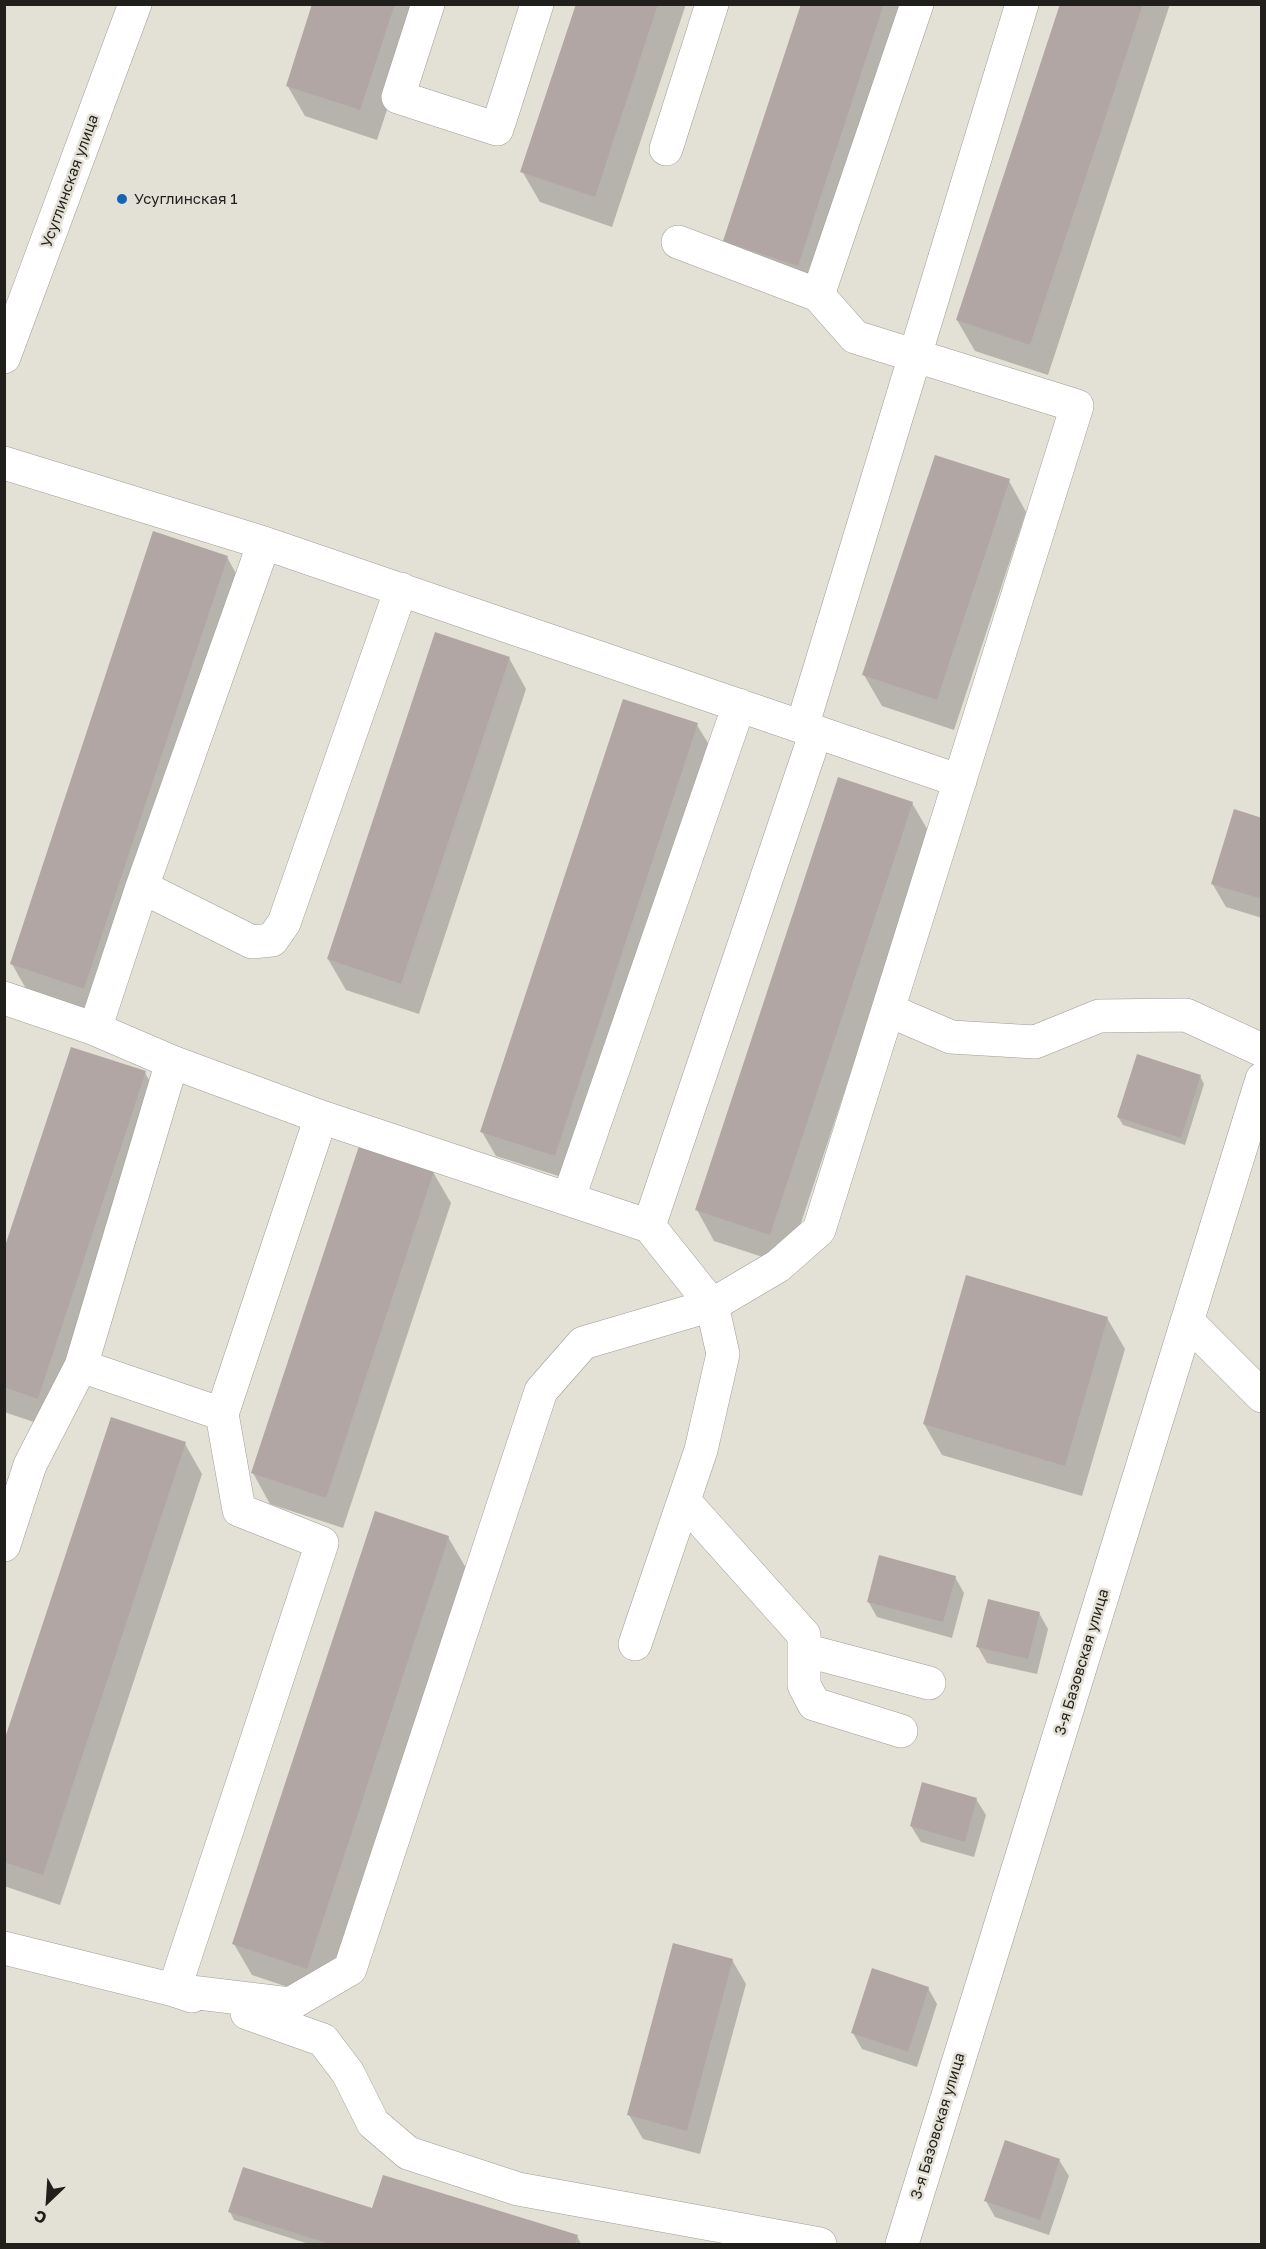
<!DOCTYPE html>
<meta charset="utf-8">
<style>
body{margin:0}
#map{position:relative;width:1266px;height:2249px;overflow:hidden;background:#e3e0d6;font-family:"Golos Text",sans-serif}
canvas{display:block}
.frame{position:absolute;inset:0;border:6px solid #201f1b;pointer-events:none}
.north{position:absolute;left:18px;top:2171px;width:60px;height:60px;-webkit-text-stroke:4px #e3e0d6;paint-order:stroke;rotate:205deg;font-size:16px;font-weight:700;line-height:24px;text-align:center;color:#201f1b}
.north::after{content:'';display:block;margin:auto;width:21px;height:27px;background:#201f1b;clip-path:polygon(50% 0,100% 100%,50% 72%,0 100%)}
</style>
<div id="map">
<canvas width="1266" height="2249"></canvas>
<div class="frame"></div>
<div class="north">С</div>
</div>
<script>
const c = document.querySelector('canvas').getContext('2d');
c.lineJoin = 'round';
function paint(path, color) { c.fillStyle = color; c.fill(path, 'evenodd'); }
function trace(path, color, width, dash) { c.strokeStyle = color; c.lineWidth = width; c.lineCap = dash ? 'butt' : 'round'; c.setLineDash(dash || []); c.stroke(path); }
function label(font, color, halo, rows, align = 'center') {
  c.font = font + ' "Golos Text",sans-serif'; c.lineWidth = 5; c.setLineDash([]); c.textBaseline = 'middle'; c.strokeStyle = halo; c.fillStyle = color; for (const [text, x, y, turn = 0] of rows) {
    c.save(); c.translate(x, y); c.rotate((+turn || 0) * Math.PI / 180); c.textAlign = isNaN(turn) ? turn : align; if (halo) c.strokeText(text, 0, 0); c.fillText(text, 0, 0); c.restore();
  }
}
const shadow = new Path2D(`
 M314 4H422L377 140 305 116 287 85Z
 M577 4H686L612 227 540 202 522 171Z
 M803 4H911L815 296 743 272 725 241Z
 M1062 4H1170L1048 375 975 351 957 320Z
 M1009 481 1026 512 954 730 882 706 864 675Z
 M227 557 244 588 102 1019 29 994 12 964Z
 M509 658 526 689 419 1014 346 990 328 959Z
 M697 725 711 748 568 1179 496 1156 482 1132Z
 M912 803 930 834 787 1265 714 1241 697 1210Z
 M1262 820V918L1226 907 1212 883Z
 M145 1073 163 1103 55 1429 4 1412V1254Z
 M1200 1076 1204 1084 1185 1145 1123 1125 1118 1117Z
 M433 1172 451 1203 343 1528 270 1504 253 1473Z
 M1107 1318 1125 1349 1082 1496 942 1455 924 1424Z
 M185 1444 202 1474 60 1905 4 1886V1745Z
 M448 1537 466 1568 324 1999 252 1975 234 1944Z
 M955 1577 964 1593 952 1638 877 1617 868 1601Z
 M1039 1613 1048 1629 1037 1674 987 1663 978 1647Z
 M976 1799 986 1815 974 1857 921 1842 911 1826Z
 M732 1960 746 1984 700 2154 643 2139 629 2115Z
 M928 1988 937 2004 917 2067 862 2049 853 2033Z
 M1059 2160 1069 2176 1049 2235 995 2217 986 2201Z
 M373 2210 577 2236 581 2244H309L234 2220 230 2212Z`);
const building = new Path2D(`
 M312 4H395L360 110 286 86Z
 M576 4H658L595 197 520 172Z
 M801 4H884L798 266 723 241Z
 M1060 4H1143L1030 345 956 320Z
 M935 455 1010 479 937 700 862 675Z
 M153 531 228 556 84 989 10 964Z
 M435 632 510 657 401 984 327 959Z
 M623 699 698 723 555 1156 480 1132Z
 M838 777 913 802 770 1235 695 1210Z
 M1234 809 1262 818V899L1211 884Z
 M71 1047 146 1071 38 1399 4 1387V1249Z
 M1137 1054 1201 1075 1181 1138 1117 1117Z
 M359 1146 434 1171 326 1498 251 1473Z
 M966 1275 1108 1317 1065 1466 923 1424Z
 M111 1417 186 1442 43 1875 4 1862V1741Z
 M375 1511 449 1536 307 1969 232 1944Z
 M879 1555 956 1576 943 1622 867 1602Z
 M988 1599 1040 1612 1028 1659 976 1647Z
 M922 1782 977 1798 965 1842 910 1826Z
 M673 1943 733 1959 687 2131 627 2115Z
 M872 1968 929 1987 908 2052 851 2033Z
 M1005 2140 1060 2159 1040 2220 984 2201Z
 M243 2167 372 2208 383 2175 578 2235 575 2244H330L228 2212Z`);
const minor = new Path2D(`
 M428 4 398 97 497 129 537 4
 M666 149 712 4
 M678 242 818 295
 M4 357 135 4
 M4 463 264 543 960 781
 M802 727 1022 4
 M142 887 252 942 272 940 284 923 401 589
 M4 998 95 1029 172 1062 321 1117 649 1226 712 1305 723 1354 701 1450 635 1644
 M888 1010 951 1037 1035 1042 1099 1016 1186 1015 1262 1050
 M95 1029 142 887 264 543
 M569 1197 739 705
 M649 1226 816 732
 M1187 1321 1262 1396
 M81 1366 222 1414
 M684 1501 804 1635V1685L814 1704 901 1731
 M4 1545 30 1465 81 1366 172 1062
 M804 1650 929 1683
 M4 1948 174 1990 290 2004 350 1969 541 1391 583 1343 712 1305 778 1266 819 1230 1077 406 855 337 818 295 917 4
 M192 1996 174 1990 322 1543 239 1510 222 1414 321 1117
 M247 2013 323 2040 348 2073 373 2123 408 2153 518 2189 820 2244
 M902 2244 1262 1079`);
const markers = [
 [122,199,6,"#0f66b4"]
];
const streetNames = [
 ["Усуглинская улица",70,181,-70],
 ["3-я Базовская улица",1082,1662,-73],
 ["3-я Базовская улица",938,2126,-73]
];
const poiNames = [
 ["Усуглинская 1",134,199]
];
paint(shadow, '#0003');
paint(building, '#b2a6a5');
trace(minor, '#a09d94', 34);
trace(minor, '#fff', 33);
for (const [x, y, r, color] of markers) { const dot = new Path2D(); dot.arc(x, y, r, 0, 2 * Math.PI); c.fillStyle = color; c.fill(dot); trace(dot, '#e3e0d6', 2); }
label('15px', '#201f1b', '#e3e0d6', streetNames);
label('15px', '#201f1b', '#e3e0d6', poiNames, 'left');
</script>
